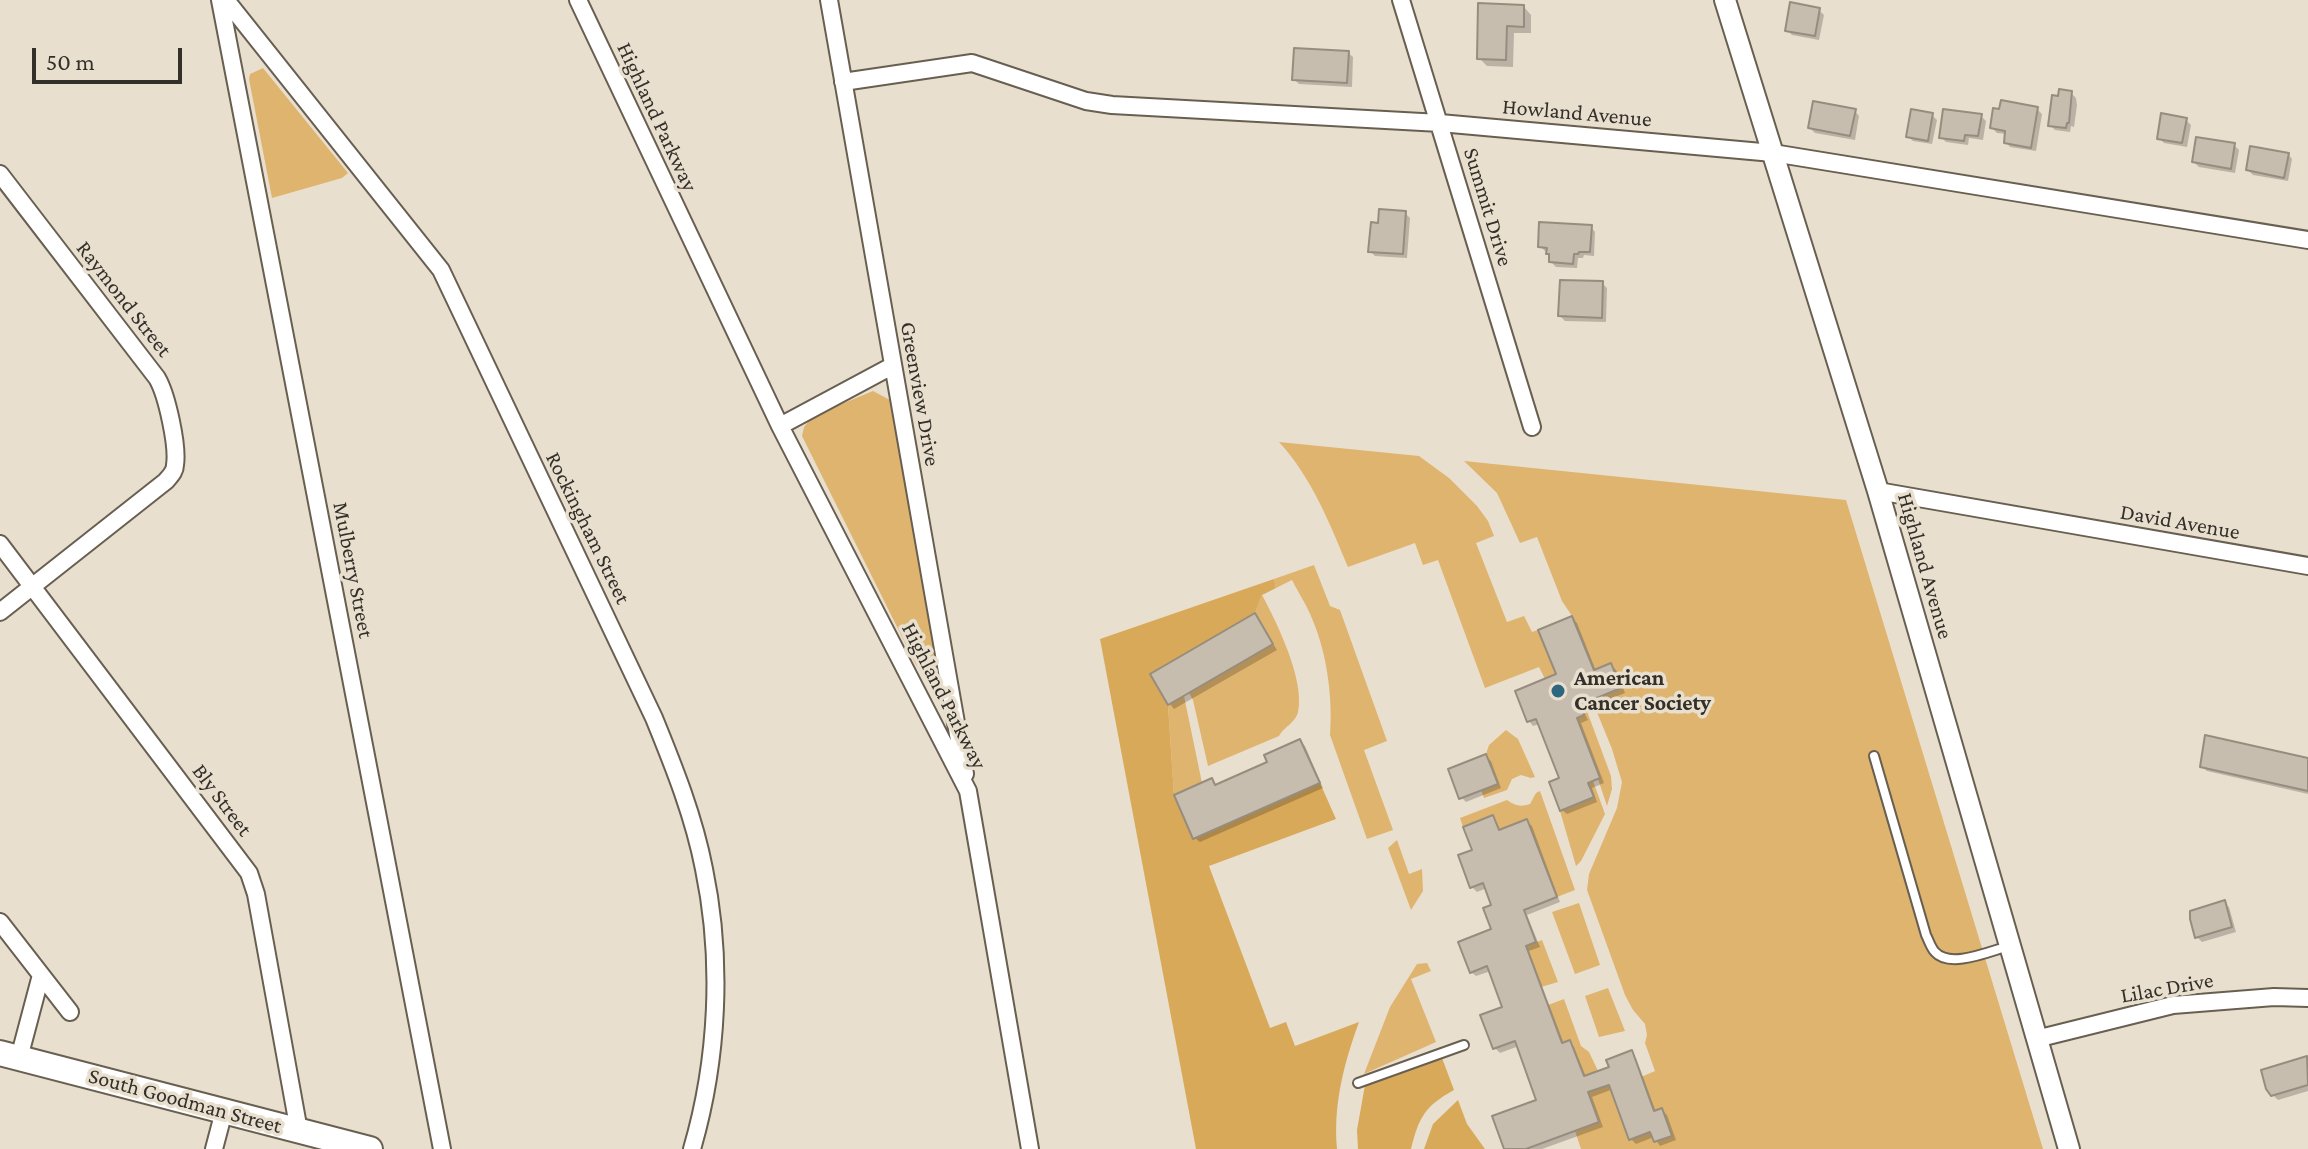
<!DOCTYPE html>
<style>
body{margin:0}
#map{position:relative;width:2308px;height:1149px;overflow:hidden;background:#e9dfcf;font-family:"Crimson Pro",serif}
canvas{display:block}
.scale{position:absolute;left:32px;top:48px;width:150px;height:36px;box-sizing:border-box;border:4px solid #332f29;border-top:0;padding-left:10px;font-size:24px;line-height:28px;white-space:nowrap;color:#332f29;-webkit-text-stroke:6px #e9dfcf;paint-order:stroke}
</style>
<div id="map">
<canvas width="2308" height="1149"></canvas>
<div class="scale">50 m</div>
</div>
<script>
const c = document.querySelector('canvas').getContext('2d');
c.lineJoin = 'round';
function paint(path, color) { c.fillStyle = color; c.fill(path, 'evenodd'); }
function trace(path, color, width, dash) { c.strokeStyle = color; c.lineWidth = width; c.lineCap = dash ? 'butt' : 'round'; c.setLineDash(dash || []); c.stroke(path); }
function label(font, color, halo, rows, align = 'center') {
  c.font = font + ' "Crimson Pro",serif'; c.lineWidth = 7; c.setLineDash([]); c.textBaseline = 'middle'; c.strokeStyle = halo; c.fillStyle = color; for (const [text, x, y, turn = 0] of rows) {
    c.save(); c.translate(x, y); c.rotate((+turn || 0) * Math.PI / 180); c.textAlign = isNaN(turn) ? turn : align; if (halo) c.strokeText(text, 0, 0); c.fillText(text, 0, 0); c.restore();
  }
}
const green = new Path2D(`
 M263 68 267 73 348 173 342 178 272 198 249 79 250 74Z
 M873 391 890 400 939 669 933 674 925 675 916 665 802 436 804 427 813 416Z
 M1279 442 1419 456 1449 478 1477 506 1488 521 1494 536 1476 543 1507 622 1524 616 1532 632 1538 630 1556 674 1545 679 1539 667 1485 688 1438 560 1423 565 1415 543 1348 567C1329 522 1312 478 1279 442Z
 M1464 461 1846 500 2043 1149H1581L1575 1131 1599 1121 1588 1092 1609 1085 1629 1140 1650 1132 1654 1142 1672 1135 1662 1108 1654 1111 1641 1077 1655 1071 1645 1043 1647 1035 1645 1024 1633 1010 1625 995 1587 890 1589 874 1617 808 1622 782 1612 749 1592 700 1621 688 1611 663 1594 670 1572 616 1562 601 1537 537 1520 543 1497 493Z
 M1314 565 1330 606 1340 610 1387 741 1364 750 1393 830 1367 839 1330 735C1333 699 1327 654 1313 621 1308 607 1299 594 1292 580L1276 588 1274 579Z
 M1262 595C1277 623 1305 680 1298 712 1296 722 1284 727 1279 736L1208 766 1193 700 1189 693 1273 644 1255 613Z
 M1184 696 1202 783 1174 795 1168 705Z
 M1584 703 1611 776 1612 789 1607 806 1598 779 1600 777 1577 718 1584 715 1580 705Z
 M1506 730 1518 739 1535 777 1531 778 1521 775 1512 779 1507 790 1484 798 1481 790 1498 783 1486 754 1489 745Z
 M1593 781 1605 814 1581 861 1576 866 1560 811 1594 797 1588 783Z
 M1540 791 1575 890 1557 897 1527 820 1499 830 1493 816 1463 827 1460 818 1507 800C1515 806 1521 807 1530 804L1536 793Z
 M1397 840 1409 874 1422 869 1423 891 1411 910 1388 848Z
 M1579 903 1600 965 1575 974 1552 912Z
 M1542 940 1558 982 1541 987 1526 946Z
 M1427 963 1431 971 1411 979 1436 1042 1364 1074 1390 1007 1417 964Z
 M1608 988 1625 1031 1599 1037 1585 996Z
 M1564 999 1581 1046 1589 1052 1598 1071 1584 1076 1570 1040 1562 1043 1548 1005Z`);
const forest = new Path2D(`
 M1274 579 1276 588 1262 595 1255 613 1150 674 1168 705 1174 795 1193 839 1320 783 1336 819 1209 866 1270 1028 1286 1022 1295 1046 1359 1022C1344 1063 1333 1105 1337 1149H1196L1100 639Z
 M1442 1058 1454 1090C1425 1106 1419 1117 1411 1149H1358L1357 1130 1365 1085Z
 M1458 1100 1467 1124 1485 1149H1424L1433 1124Z`);
const shadow = new Path2D(`
 M1524 7 1531 15V33H1514L1513 67 1487 66 1479 58Z
 M1819 10 1824 15 1819 40 1792 35 1787 30Z
 M1348 53 1353 57 1352 87 1299 84 1294 79Z
 M2071 93 2076 98 2077 105 2074 127 2071 126 2070 132 2055 130 2050 125Z
 M2037 109 2042 114 2036 151 2010 147 2006 142 2007 134 1997 133 1992 128Z
 M1855 111 1859 116 1855 140 1815 133 1810 128Z
 M1932 115 1937 120 1932 144 1913 141 1908 136Z
 M1981 116 1986 121 1983 140 1969 138 1968 145 1946 142 1941 137Z
 M2186 120 2191 125 2187 147 2164 143 2159 138Z
 M2234 145 2239 150 2235 173 2199 167 2194 162Z
 M2288 154 2292 159 2288 181 2253 175 2248 170Z
 M1405 213 1410 218 1407 258 1375 256 1370 251 1380 225Z
 M1591 227 1595 232 1594 256 1584 255 1583 258H1578L1577 268 1556 267 1551 262 1549 252 1545 251 1540 246Z
 M1602 283 1607 288 1606 322 1565 321 1560 316Z
 M1255 615 1277 650 1174 709 1170 704Z
 M1572 618 1577 623 1596 671 1611 666 1616 670 1625 693 1583 710 1588 720 1581 723 1604 783 1592 788 1597 802 1567 814 1562 810 1561 779 1540 724 1533 726 1529 721 1558 676Z
 M1300 742 1305 746 1323 788 1200 842 1195 838 1212 781 1218 787 1270 763Z
 M1486 756 1491 761 1501 788 1466 802 1461 797Z
 M2308 760V794L2207 771 2202 766Z
 M1493 818 1497 823 1501 832 1527 822 1532 826 1560 902 1527 915 1540 947 1529 951 1564 1044 1570 1042 1574 1047 1586 1077 1611 1068 1631 1053 1636 1058 1656 1112 1662 1110 1667 1115 1676 1140 1660 1146 1654 1137 1636 1144 1631 1139 1613 1089 1592 1097 1603 1127 1542 1149H1507L1539 1101 1519 1046 1500 1053 1495 1048 1505 1009 1491 971 1476 976 1471 972 1493 931 1494 906 1487 888 1477 892 1472 887 1475 851Z
 M2224 903 2229 907 2236 932 2202 942 2197 937Z
 M2307 1058 2308 1091 2278 1100 2273 1095Z`);
const building = new Path2D(`
 M1790 2 1820 8 1815 36 1785 31Z
 M1478 3 1524 5V27L1507 26 1506 60 1477 59Z
 M1294 48 1349 51 1347 83 1292 80Z
 M2059 89 2072 91 2069 123H2067L2066 128 2048 126 2052 95 2058 96Z
 M2001 100 2038 107 2031 148 2004 143 2005 131 1990 128 1993 108 1999 109Z
 M1813 101 1856 109 1850 136 1808 128Z
 M1911 109 1933 113 1928 141 1906 137Z
 M1943 109 1982 114 1978 136 1965 135 1964 141 1939 138Z
 M2161 113 2187 118 2182 143 2157 139Z
 M2196 137 2235 143 2231 169 2192 162Z
 M2250 146 2289 153 2284 178 2246 170Z
 M1379 209 1406 211 1403 254 1368 252 1371 222 1378 223Z
 M1539 222 1592 225 1590 252H1579L1578 254H1574L1573 264 1549 262V254H1546L1547 248 1538 247Z
 M1560 280 1603 281 1602 318 1558 316Z
 M1255 613 1273 644 1168 705 1150 674Z
 M1572 616 1594 670 1611 663 1621 688 1580 705 1584 715 1577 718 1600 778 1588 783 1594 797 1560 811 1549 782 1559 778 1536 719 1527 722 1515 691 1556 674 1538 630Z
 M2205 735 2308 758V791L2200 767Z
 M1300 739 1320 783 1193 839 1174 795 1212 778 1215 785 1267 762 1264 755Z
 M1486 754 1498 784 1459 799 1448 769Z
 M1493 815 1499 830 1527 819 1557 897 1524 910 1536 942 1526 946 1562 1043 1570 1040 1584 1076 1609 1067 1606 1060 1632 1050 1654 1111 1662 1108 1672 1136 1654 1142 1650 1132 1629 1140 1609 1085 1588 1092 1599 1122 1526 1149H1504L1492 1116 1536 1100 1515 1041 1493 1049 1480 1015 1502 1007 1487 966 1470 973 1458 942 1491 929 1483 908 1491 905 1483 883 1470 888 1458 855 1472 850 1463 827Z
 M2225 900 2232 927 2195 938 2190 919V911Z
 M2307 1056 2308 1085 2271 1096 2266 1089 2261 1070Z`);
const service = new Path2D(`
 M1874 756 1926 935C1929 941 1931 948 1935 952 1950 969 1990 951 2009 946
 M1358 1083 1464 1045`);
const minor = new Path2D(`
 M220 0 442 1149
 M226 0 441 270 654 718C674 767 694 817 704 869 723 960 718 1060 692 1149
 M578 0 780 426 968 791 1030 1149
 M829 0 965 774
 M1401 0 1532 427
 M843 82 972 63 1086 101 1112 105 1440 123 1773 153 2308 240
 M0 174 157 378C167 395 178 446 175 465 175 472 170 476 166 481L0 612
 M780 426 892 366
 M1878 491 2308 566
 M0 544 249 873 256 894 299 1131
 M0 922 70 1012
 M2036 1039 2173 1005 2274 997 2308 998
 M19 1058 41 975
 M214 1149 224 1111`);
const tertiary = new Path2D(`
 M1725 0 1878 491 2069 1149`);
const secondary = new Path2D(`
 M0 1053 370 1149`);
const markers = [
 [1558,691,8,"#2c667f"]
];
const streetNames = [
 ["Howland Avenue",1577,113,5],
 ["Highland Parkway",657,117,65],
 ["Summit Drive",1488,207,73],
 ["Raymond Street",124,299,52],
 ["Greenview Drive",920,394,80],
 ["David Avenue",2180,522,10],
 ["Rockingham Street",588,528,64],
 ["Highland Avenue",1925,566,74],
 ["Mulberry Street",353,570,79],
 ["Highland Parkway",944,696,63],
 ["Bly Street",222,800,53],
 ["Lilac Drive",2167,988,-10],
 ["South Goodman Street",185,1101,15]
];
const poiNames = [
 ["American",1574,678],
 ["Cancer Society",1574,703]
];
paint(green, '#dfb46e');
paint(forest, '#d8a959');
paint(shadow, '#0003');
paint(building, '#c7bdae');
trace(building, '#968d7e', 2);
trace(service, '#685f51', 12);
trace(minor, '#685f51', 20);
trace(tertiary, '#685f51', 24);
trace(secondary, '#685f51', 28);
trace(service, '#fff', 8);
trace(minor, '#fff', 16);
trace(tertiary, '#fff', 20);
trace(secondary, '#fff', 24);
for (const [x, y, r, color] of markers) { const dot = new Path2D(); dot.arc(x, y, r, 0, 2 * Math.PI); c.fillStyle = color; c.fill(dot); trace(dot, '#e9dfcf', 3); }
label('22px', '#332f29', '#e9dfcf', streetNames);
label('bold 22px', '#332f29', '#e9dfcf', poiNames, 'left');
</script>
